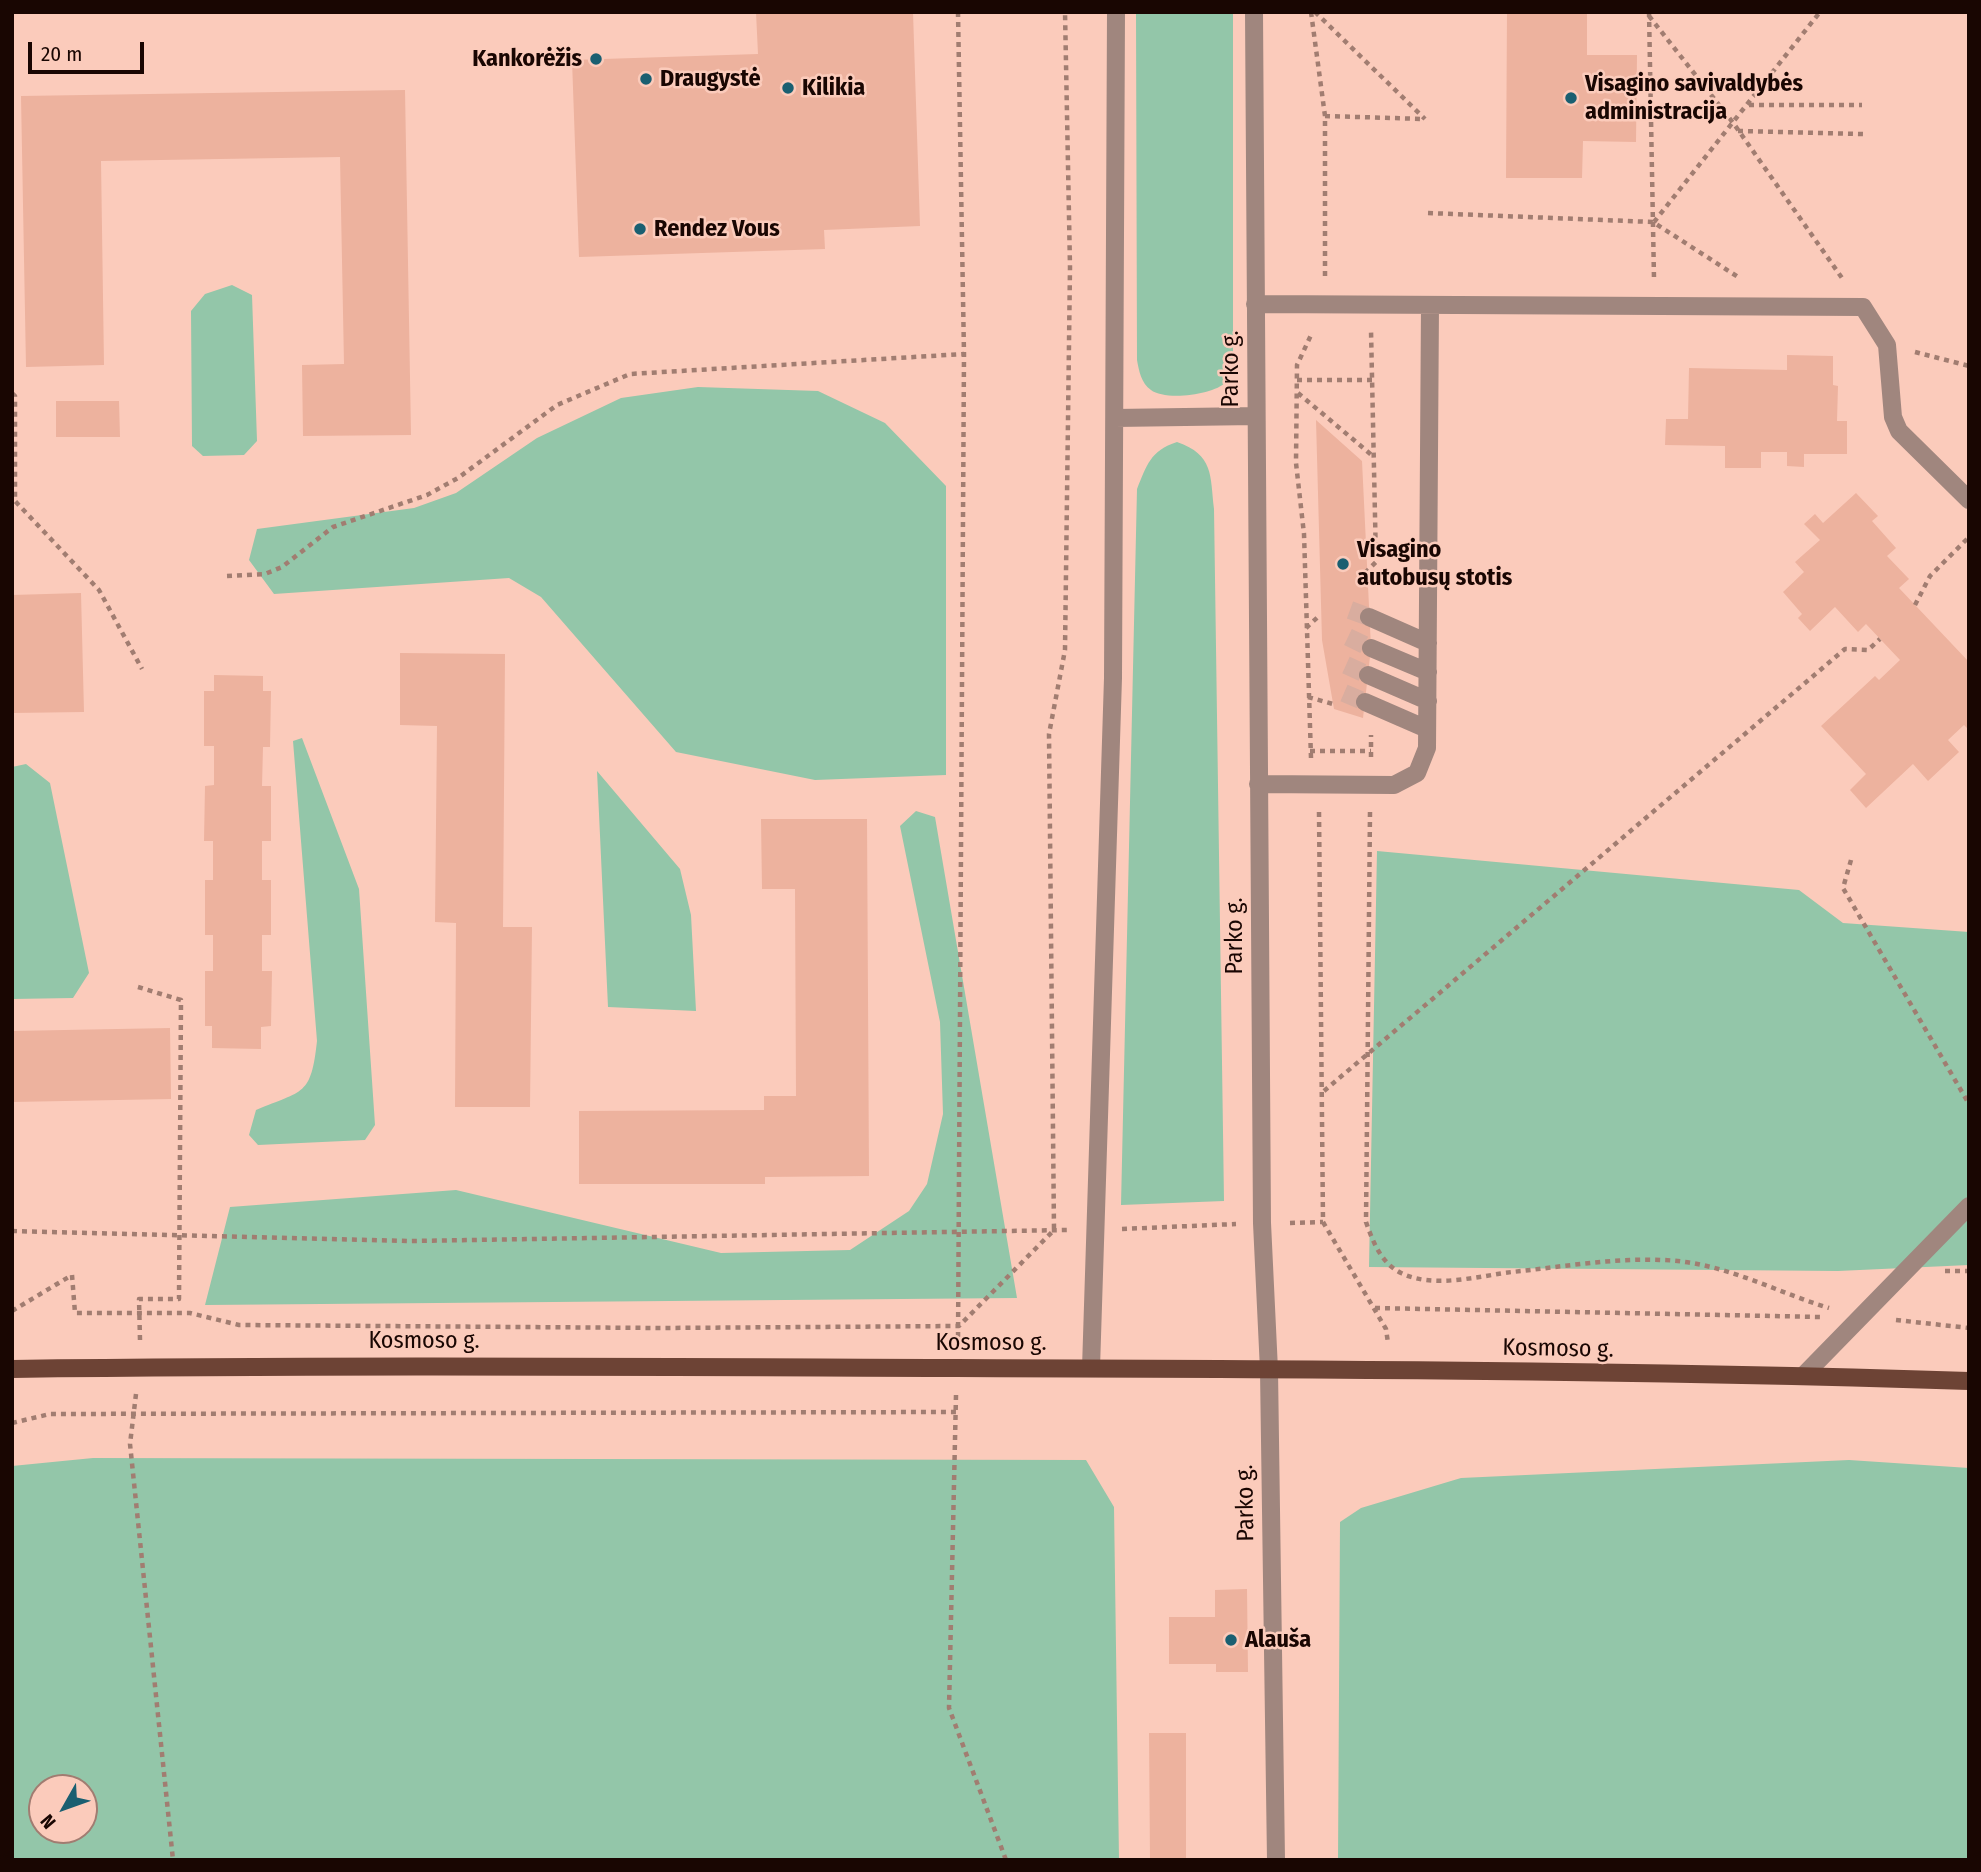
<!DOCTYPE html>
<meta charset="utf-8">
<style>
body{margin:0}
#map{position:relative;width:1981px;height:1872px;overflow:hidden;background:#fbcbbb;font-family:"Fira Sans Condensed",sans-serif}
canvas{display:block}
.frame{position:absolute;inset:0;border:14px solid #190602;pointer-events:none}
.north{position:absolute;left:28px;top:1774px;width:70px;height:70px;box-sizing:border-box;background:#fbcbbb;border:2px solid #a17c71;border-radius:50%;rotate:230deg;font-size:19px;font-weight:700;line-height:28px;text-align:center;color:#190602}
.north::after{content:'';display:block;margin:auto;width:24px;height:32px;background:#1a5f71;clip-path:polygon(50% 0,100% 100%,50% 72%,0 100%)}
.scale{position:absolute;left:28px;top:42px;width:116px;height:32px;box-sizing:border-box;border:4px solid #190602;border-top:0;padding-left:9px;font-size:21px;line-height:24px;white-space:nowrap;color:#190602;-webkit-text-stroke:5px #fbcbbb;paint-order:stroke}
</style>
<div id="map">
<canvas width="1981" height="1872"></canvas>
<div class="frame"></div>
<div class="north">N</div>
<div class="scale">20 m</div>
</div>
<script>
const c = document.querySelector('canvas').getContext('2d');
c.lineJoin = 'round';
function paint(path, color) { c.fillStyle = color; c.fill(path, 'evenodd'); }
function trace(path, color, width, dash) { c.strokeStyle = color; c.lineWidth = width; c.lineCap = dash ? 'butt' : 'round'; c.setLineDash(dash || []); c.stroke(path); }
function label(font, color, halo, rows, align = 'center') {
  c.font = font + ' "Fira Sans Condensed",sans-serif'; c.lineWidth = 5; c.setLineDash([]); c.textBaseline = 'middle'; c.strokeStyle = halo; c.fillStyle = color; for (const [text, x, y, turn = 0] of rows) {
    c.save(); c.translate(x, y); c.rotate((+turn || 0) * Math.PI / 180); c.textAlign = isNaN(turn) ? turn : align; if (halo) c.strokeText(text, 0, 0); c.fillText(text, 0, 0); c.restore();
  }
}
const green = new Path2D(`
 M1136 12H1233V366C1231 372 1230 378 1226 382 1214 395 1165 401 1151 390 1141 383 1139 371 1137 360Z
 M232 285 252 295 257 441 244 455 203 456 192 446 191 311 205 294Z
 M698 387 818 391 885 423 946 486V775L815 780 676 752 541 597 509 578 274 594 249 560 257 529 414 508 456 493 537 438 621 398Z
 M1177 442C1214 455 1210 475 1214 509L1224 1201 1121 1205 1137 489C1147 465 1150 451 1177 442Z
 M302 738 359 889 375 1125 365 1140 258 1145 249 1135 256 1110C304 1090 311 1096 317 1041L293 741Z
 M26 764 50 783 89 973 73 998 12 999V767Z
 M597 771 680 869 691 915 696 1011 608 1007Z
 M916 811 935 817 1017 1298 205 1305 230 1207 456 1190 721 1253 850 1250 909 1211 927 1184 943 1114 940 1022 900 826Z
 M1377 851 1799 890 1843 923 1969 932V1265L1838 1271 1369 1267Z
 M93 1458 1086 1460 1114 1507 1119 1860H12V1466ZM42 1788H84V1830H42Z
 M1849 1460 1969 1468V1860H1338L1340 1522 1361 1508 1461 1478Z`);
const building = new Path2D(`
 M756 12H913L920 226 824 230 825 249 579 257 572 60 758 54Z
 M1507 12H1587V55H1637L1636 142 1583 141 1582 178H1506Z
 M405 90 411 435 303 436 302 365 344 364 340 157 101 161 104 365 26 367 21 96Z
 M1787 355 1833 356V385L1838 386 1837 421H1847V454H1804V467L1787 466V452H1761V468H1725V446L1665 445 1666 419H1688L1689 368 1787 370Z
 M56 401H119L120 437H56Z
 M1316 420 1362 461 1371 648 1363 718 1334 709 1322 640Z
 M1856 493 1878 516 1872 521 1896 548 1887 556 1909 579 1899 588 1969 662V730L1964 725 1948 740 1959 752 1928 781 1913 764 1866 808 1850 790 1866 774 1821 726 1875 676 1879 680 1900 660 1866 624 1858 632 1835 607 1810 631 1798 618 1802 614 1783 592 1804 572 1795 562 1820 540 1804 524 1815 514 1823 523Z
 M81 593 84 712 12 713V595Z
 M400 653 505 654 503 927H532L530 1107H455L456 923 435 922 437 726 400 725Z
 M214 675 263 676V691H271L270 747H263L262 786H271V841H262V880H271V935H262V971H272L271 1026 261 1027V1049L212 1048V1026H205V971H213V935H205V880H213V841H204L205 786 214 785V746H204V691H214Z
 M761 819H867L869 1176 765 1177V1184H579V1111L764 1110V1096H796L795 889H762Z
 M170 1028 171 1099 12 1102V1031Z
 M1247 1589 1248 1672H1216V1664H1169V1617H1215V1590Z
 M1149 1733H1186V1860H1150Z`);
const minorTunnel = new Path2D(`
 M1350 610 1369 617
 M1348 637 1371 648
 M1346 665 1368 675
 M1344 693 1365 702`);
const path = new Path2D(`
 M958 12 964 354 958 1341
 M1311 12 1325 116V278
 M1315 12 1425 119
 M1649 12 1654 279
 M1649 16 1734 124 1842 278
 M1749 105H1862
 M1325 116 1424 119
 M1738 131 1863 134
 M1428 213 1653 222 1738 277
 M1654 222 1820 12
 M1915 352 1969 366
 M1297 380H1372
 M12 393 15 396V501L99 590 142 669
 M1298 393 1374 457
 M1365 573 1376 562 1371 330
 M227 576 265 574 282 567 333 527 427 495 458 478 557 405 630 374 964 354
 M1915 605 1930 576 1969 537
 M1306 628 1320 615
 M1308 697 1333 704
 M1310 751H1371
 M1371 757V735
 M1311 758 1304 534 1296 463 1297 365 1312 333
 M1319 812 1323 1222 1386 1329 1388 1343
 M1370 812 1366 1222C1373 1242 1381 1263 1401 1273 1433 1289 1479 1276 1512 1272 1561 1267 1611 1258 1661 1260 1721 1261 1773 1291 1829 1308
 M1851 860 1843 888 1969 1104
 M138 987 181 1000 179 1299H139L140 1340
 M1324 1091 1845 649 1868 650 1880 639
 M1290 1223 1323 1222
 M1122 1229 1236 1224
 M12 1231 411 1241 1068 1230
 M1945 1271H1969
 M1375 1308 1821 1317
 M12 1311 72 1275 75 1313H190L239 1325 661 1328 959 1326 1054 1230 1049 734 1065 650 1070 267 1065 12
 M1896 1320 1969 1328
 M136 1394 130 1444 173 1860
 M956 1395 949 1708 1006 1860
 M12 1423 50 1414 956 1412`);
const minor = new Path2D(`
 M1254 12 1262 1223 1269 1370 1276 1860
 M1255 304 1863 307 1887 345 1893 417 1899 431 1969 500
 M1115 418 1255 416
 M1369 617 1428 643
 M1371 648 1428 672
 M1368 675 1428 701
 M1365 702 1427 729
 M1258 784 1394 785 1417 773 1427 748 1430 305
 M1091 1368 1113 678 1116 12
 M1803 1376 1969 1206`);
const major = new Path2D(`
 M12 1369C327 1365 641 1367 956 1368 1294 1369 1631 1370 1969 1381`);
const markers = [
 [596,59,7,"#1a5f71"],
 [646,79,7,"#1a5f71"],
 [788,88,7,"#1a5f71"],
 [1571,98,7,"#1a5f71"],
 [640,229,7,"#1a5f71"],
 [1343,564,7,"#1a5f71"],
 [1231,1640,7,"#1a5f71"]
];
const poiNames = [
 ["Kankorėžis",582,59,"right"],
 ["Draugystė",660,79],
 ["Visagino savivaldybės",1585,84],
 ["administracija",1585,112],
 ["Kilikia",802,88],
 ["Rendez Vous",654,229],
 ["Visagino",1357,550],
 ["autobusų stotis",1357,578],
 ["Alauša",1245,1640]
];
const streetNames = [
 ["Parko g.",1231,369,-90],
 ["Parko g.",1235,936,-90],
 ["Kosmoso g.",424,1341],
 ["Kosmoso g.",991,1343],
 ["Kosmoso g.",1558,1349,1],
 ["Parko g.",1246,1503,-91]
];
paint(green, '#93c6a9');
paint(building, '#edb29e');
trace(minorTunnel, '#d9ad9f', 18, [18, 9]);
trace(path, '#a17d71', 4.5, [5, 5]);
trace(minor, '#a0867e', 18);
trace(major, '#6d4335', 18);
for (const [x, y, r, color] of markers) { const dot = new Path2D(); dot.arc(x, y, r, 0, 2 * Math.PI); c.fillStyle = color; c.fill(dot); trace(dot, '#fbcbbb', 2.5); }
label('bold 24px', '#190602', '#fbcbbb', poiNames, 'left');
label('24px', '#190602', '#fbcbbb', streetNames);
</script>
